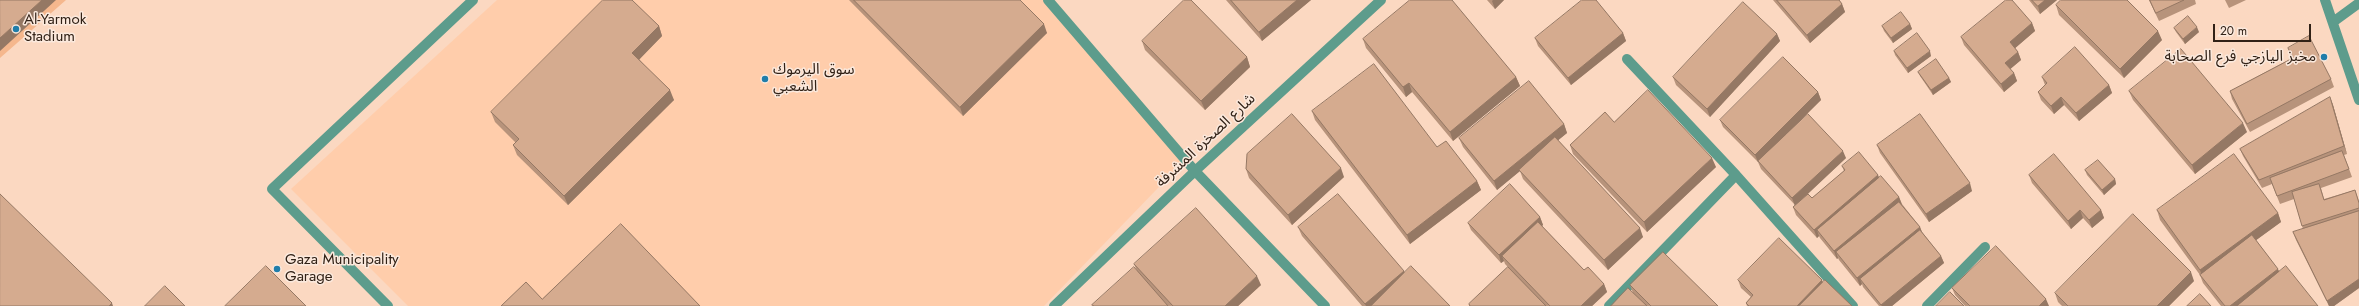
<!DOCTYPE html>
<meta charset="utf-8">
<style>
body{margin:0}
#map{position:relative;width:2359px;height:306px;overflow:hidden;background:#fbd8c1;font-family:Jost,sans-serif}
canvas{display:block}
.scale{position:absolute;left:2213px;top:24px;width:98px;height:18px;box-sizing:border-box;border:2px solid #312116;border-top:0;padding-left:5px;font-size:12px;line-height:14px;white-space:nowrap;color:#312116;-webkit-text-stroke:3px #fbe9dd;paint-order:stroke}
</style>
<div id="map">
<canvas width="2359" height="306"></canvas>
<div class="scale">20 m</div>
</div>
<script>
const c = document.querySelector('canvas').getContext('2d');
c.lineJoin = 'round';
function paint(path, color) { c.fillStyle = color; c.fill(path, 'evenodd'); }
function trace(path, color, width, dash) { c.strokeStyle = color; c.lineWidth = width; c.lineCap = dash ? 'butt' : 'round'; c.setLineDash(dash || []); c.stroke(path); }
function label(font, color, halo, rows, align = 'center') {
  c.font = font + ' Jost,"Noto Sans Arabic",sans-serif'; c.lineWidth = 3; c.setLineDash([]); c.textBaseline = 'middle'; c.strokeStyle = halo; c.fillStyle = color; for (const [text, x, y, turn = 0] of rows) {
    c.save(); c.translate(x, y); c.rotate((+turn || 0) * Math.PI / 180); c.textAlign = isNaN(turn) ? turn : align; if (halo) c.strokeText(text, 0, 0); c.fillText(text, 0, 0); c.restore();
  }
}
const built = new Path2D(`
 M497 0H1053L1186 159 1044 306H408L291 189Z`);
const green = new Path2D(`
 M0 0H66L0 58Z`);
const minor = new Path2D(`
 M1048 0 1195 171 1325 306
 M2325 0 2359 100
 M2333 22 2359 3
 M1627 59 1736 175 1853 306
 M388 306 272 189 473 0
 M1054 306 1195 171 1381 0
 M1609 306 1736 175
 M1927 306 1985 247`);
const wall = new Path2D(`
 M849 0H1020L1047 33 963 116Z
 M1226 0H1311L1262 41Z
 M1487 0H1504L1495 9Z
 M1773 0H1839L1842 4 1845 12 1810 43Z
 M2029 0H2057L2040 14Z
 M2149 0H2195L2196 4 2159 21Z
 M2225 0H2246L2229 8Z
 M2056 5 2162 40 2124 78 2059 15Z
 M2032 23 2035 31 2015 48 2018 52 2021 60 2010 69 2014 73 2017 81 2004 92 1964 45 1961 37Z
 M1910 24 1912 29 1893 43 1884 31 1882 26Z
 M659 26 662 36 639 59 674 100 568 205 517 155 513 145 516 143 495 122 491 112Z
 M2174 28 2199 32 2185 44 2176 32Z
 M1623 33 1626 41 1571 85 1538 46 1535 38Z
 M1777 34 1780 41 1710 117 1676 85 1673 77Z
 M1363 39 1516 77 1520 86 1453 141 1412 92 1406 97 1366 48Z
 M1142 41 1247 57 1250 67 1205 110 1145 50Z
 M2288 48 2331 79 2334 87 2250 132 2232 99 2230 91 2292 58Z
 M1894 51 1931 56 1908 73 1895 55Z
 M1918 72 1949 78 1951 82 1933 95 1920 76Z
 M2042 77 2109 85 2112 93 2079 121 2064 105 2054 114 2041 100 2038 92 2045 85Z
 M2129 91 2247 132 2195 174 2133 100Z
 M1818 92 1821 100 1786 135 1846 158 1801 200 1812 198 1844 171 1842 166 1878 175 1879 178 1899 197 1902 204 1920 227 1922 232 1941 256 1944 263 1892 306H1879L1863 287 1862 284 1860 286 1839 260 1838 258 1837 259 1820 238 1819 236 1817 238 1796 215 1793 207 1795 205 1761 169 1758 162 1723 127 1720 120Z
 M2330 97 2333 105 2347 154 2344 155 2352 177 2321 188 2324 199 2355 190 2359 201V288L2334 306H2329L2296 240 2293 232 2303 229 2294 199 2280 204 2272 184 2262 188 2243 156 2240 149Z
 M1312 111 1437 147 1477 181 1481 190 1410 244 1315 120Z
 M1614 122 1716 167 1647 232 1573 154 1570 145Z
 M1564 124 1567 133 1558 140 1643 237 1608 270 1523 179 1520 171 1497 190 1463 147 1459 138Z
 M1877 145 1972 191 1929 222 1880 153Z
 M1246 169 1344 177 1292 225 1249 178Z
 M2085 170 2115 179 2116 184 2104 195 2087 175Z
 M2029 175 2101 210 2104 218 2092 228 2083 218 2071 229 2032 183Z
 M2157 210 2278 213 2281 222 2256 240 2279 271 2318 306H2221L2203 283 2200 275 2160 220Z
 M1540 217 1543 225 1542 226 1584 270 1604 284 1607 292 1592 306H1469V304L1508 267 1505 264 1504 261 1501 263 1471 230 1468 223Z
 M1298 227 1404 271 1405 273 1450 306H1362L1302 236Z
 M1134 264 1261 285 1238 306H1093L1092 305 1137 271Z
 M1738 280 1823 282 1852 306H1747L1746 303 1751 297 1741 288Z
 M2194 281 2169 306H2062L2058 302 2055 293Z
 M1630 285 1718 306H1611L1633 293Z
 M1952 288 2049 306H1965L1955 295Z`);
const shadedWall = new Path2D(`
 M42 0H56L0 51V38Z
 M1297 0H1311L1262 41 1259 32Z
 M1493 0H1504L1495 9 1492 1Z
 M2045 0H2057L2040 14 2038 6Z
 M1842 4 1845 12 1810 43 1807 35Z
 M2032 23 2035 31 2013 50 2010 42Z
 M1044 24 1047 33 963 116 960 107Z
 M1910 24 1912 29 1893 43 1891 38Z
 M659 26 662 36 636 63 632 53Z
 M2197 27 2199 32 2185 44 2183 39Z
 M2158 31 2162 40 2124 78 2120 69Z
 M1623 33 1626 41 1571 85 1568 78Z
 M1777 34 1780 41 1710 117 1707 109Z
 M1930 51 1931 56 1908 73 1907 68Z
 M2018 52 2021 60 2008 71 2005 63Z
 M1247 57 1250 67 1205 110 1201 101Z
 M2014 73 2017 81 2004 92 2001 84Z
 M1516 77 1520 86 1453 141 1450 132Z
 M1949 78 1951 82 1933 95 1931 90Z
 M1409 83 1412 92 1406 97 1403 87Z
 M2109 85 2112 93 2079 121 2076 113Z
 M670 90 674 100 568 205 564 196Z
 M1818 92 1821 100 1758 162 1755 155Z
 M2061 97 2064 105 2054 114 2051 106Z
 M2330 97 2333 105 2347 154 2344 146Z
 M2243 123 2247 132 2195 174 2192 165Z
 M1564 124 1567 133 1521 171 1519 170 1520 171 1497 190 1494 181Z
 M1843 151 1846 158 1795 206 1792 198Z
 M1712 158 1716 167 1647 232 1644 222Z
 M1341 168 1344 177 1292 225 1288 215Z
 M1878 175 1881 183 1817 230 1819 236 1817 238 1814 230Z
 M2115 179 2116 184 2104 195 2102 190Z
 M1477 181 1481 190 1410 244 1407 235Z
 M1970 183 1972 191 1929 222 1926 214Z
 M1899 197 1902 205 1836 252 1838 258 1837 259 1834 251Z
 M2080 210 2083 218 2071 229 2068 221Z
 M2101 210 2104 218 2092 228 2089 220Z
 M2278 213 2281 222 2203 279 2200 270Z
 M1540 217 1543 225 1506 259 1502 256 1504 261 1501 263 1499 255Z
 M1920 227 1923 235 1860 279 1862 284 1860 286 1857 278Z
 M1640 228 1643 237 1608 270 1604 260Z
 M1941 256 1944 263 1892 306H1882L1881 305Z
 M2278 269 2281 277 2243 306H2230Z
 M1404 271 1407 281 1377 306H1366L1365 304Z
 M2191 272 2194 281 2169 306H2157Z
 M1257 276 1261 285 1238 306H1225Z
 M2359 279V288L2334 306H2329L2327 301Z
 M1822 280 1825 288 1807 306H1797Z
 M1604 284 1607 292 1592 306H1581Z
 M2046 299 2049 306H2039Z
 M112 303 113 306H109Z`);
const building = new Path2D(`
 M0 0H42L0 38Z
 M603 0H632L659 26 632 53 670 90 564 196 513 145 519 139 491 112Z
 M854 0H1020L1044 24 960 107Z
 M1184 0H1191L1247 57 1201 101 1142 41Z
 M1231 0H1297L1259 32Z
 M1410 0H1452L1516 77 1450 132 1409 83 1403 87 1363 39Z
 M1582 0H1596L1623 33 1568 78 1535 38Z
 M1777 0H1839L1842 4 1807 35Z
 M2006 0H2012L2032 23 2010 42 2018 52 2005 63 2014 73 2001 84 1961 37Z
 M2032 0H2045L2038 6Z
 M2061 0H2127L2158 31 2120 69 2056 5Z
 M2150 0H2184L2156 13Z
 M1743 2 1777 34 1707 109 1673 77Z
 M1901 12 1910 24 1891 38 1882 26Z
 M2188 16 2197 27 2183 39 2174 28Z
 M1917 33 1930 51 1907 68 1894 51Z
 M2309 36 2331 79 2247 124 2230 91 2293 58 2288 48Z
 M2075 47 2109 85 2076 113 2061 97 2051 106 2038 92 2047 83 2042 77Z
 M2181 49 2243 123 2192 165 2129 91Z
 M1783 57 1818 92 1755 155 1720 120Z
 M1936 59 1949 78 1931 90 1918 72Z
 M1374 64 1437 147 1446 141 1477 181 1407 235 1312 111Z
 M1529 81 1564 124 1494 181 1459 138Z
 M1648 90 1712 158 1644 222 1570 145 1605 112 1614 122Z
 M2330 97 2344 146 2259 180 2240 149Z
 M1292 114 1341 168 1288 215 1246 169 1247 154Z
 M1808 114 1843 151 1792 198 1758 161Z
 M1920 114 1970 183 1926 214 1877 145Z
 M1555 137 1640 228 1604 260 1519 170Z
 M2342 151 2349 169 2277 196 2270 178Z
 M1859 152 1878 175 1814 230 1793 207 1808 194 1812 198 1845 170 1842 166Z
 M2054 154 2101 210 2089 220 2080 210 2068 221 2029 175Z
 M2234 154 2278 213 2200 270 2157 210Z
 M2098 160 2115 179 2102 190 2085 170Z
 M1881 176 1899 197 1834 251 1817 230Z
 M1510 184 1540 217 1499 255 1468 223Z
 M2319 184 2324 200 2355 190 2359 203V208L2302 226 2292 192Z
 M0 194 112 303 109 306H0Z
 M1338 194 1404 271 1365 304 1298 227Z
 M1899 202 1920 227 1857 278 1836 252Z
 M1196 208 1257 276 1225 306H1173L1134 264Z
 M2359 211V279L2327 301 2293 232Z
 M2133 214 2191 272 2157 306H2068L2055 293Z
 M1538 222 1584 270 1588 267 1604 284 1581 306H1550L1502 256Z
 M621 224 700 306H501L526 282 542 299Z
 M1920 230 1941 256 1881 305 1860 279Z
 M2252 235 2278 269 2230 306H2225L2200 275Z
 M1779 238 1822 280 1797 306H1749L1746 303 1753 295 1738 280Z
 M1996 246 2046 299 2039 306H1970L1952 288Z
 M1663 252 1718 306H1651L1630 285Z
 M266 266 306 306H225Z
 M1411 266 1450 306H1371Z
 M2286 266 2318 306H2237Z
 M1134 267 1168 306H1094L1092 305Z
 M1508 267 1546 306H1470L1469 304Z
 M1825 280 1852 306H1799Z
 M165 286 185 306H145Z
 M1628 288 1647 306H1611Z
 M1950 292 1964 306H1936Z
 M2200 294 2211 306H2187Z`);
const markers = [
 [16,29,4,"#207daa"],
 [2324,57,4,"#207daa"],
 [765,79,4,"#207daa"],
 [277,269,4,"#207daa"]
];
const poiNames = [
 ["Al-Yarmok",24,20],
 ["Stadium",24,37],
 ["مخبز اليازجي فرع الصحابة",2316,57,"right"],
 ["سوق اليرموك",773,70],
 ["الشعبي",773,87],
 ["Gaza Municipality",285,260],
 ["Garage",285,277]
];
const streetNames = [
 ["شارع الصخرة المشرفة",1206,141,-43]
];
paint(built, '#ffcdab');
paint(green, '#f5b78d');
trace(minor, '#5d9c8c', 10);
paint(wall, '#b7937b');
paint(shadedWall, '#957864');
paint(building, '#d5ab8f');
trace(building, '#957864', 1);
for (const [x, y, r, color] of markers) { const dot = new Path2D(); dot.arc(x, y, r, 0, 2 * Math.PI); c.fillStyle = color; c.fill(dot); trace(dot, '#fbe9dd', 1.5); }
label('15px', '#312116', '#fbe9dd', poiNames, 'left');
label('15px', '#312116', '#fbe9dd', streetNames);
</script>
